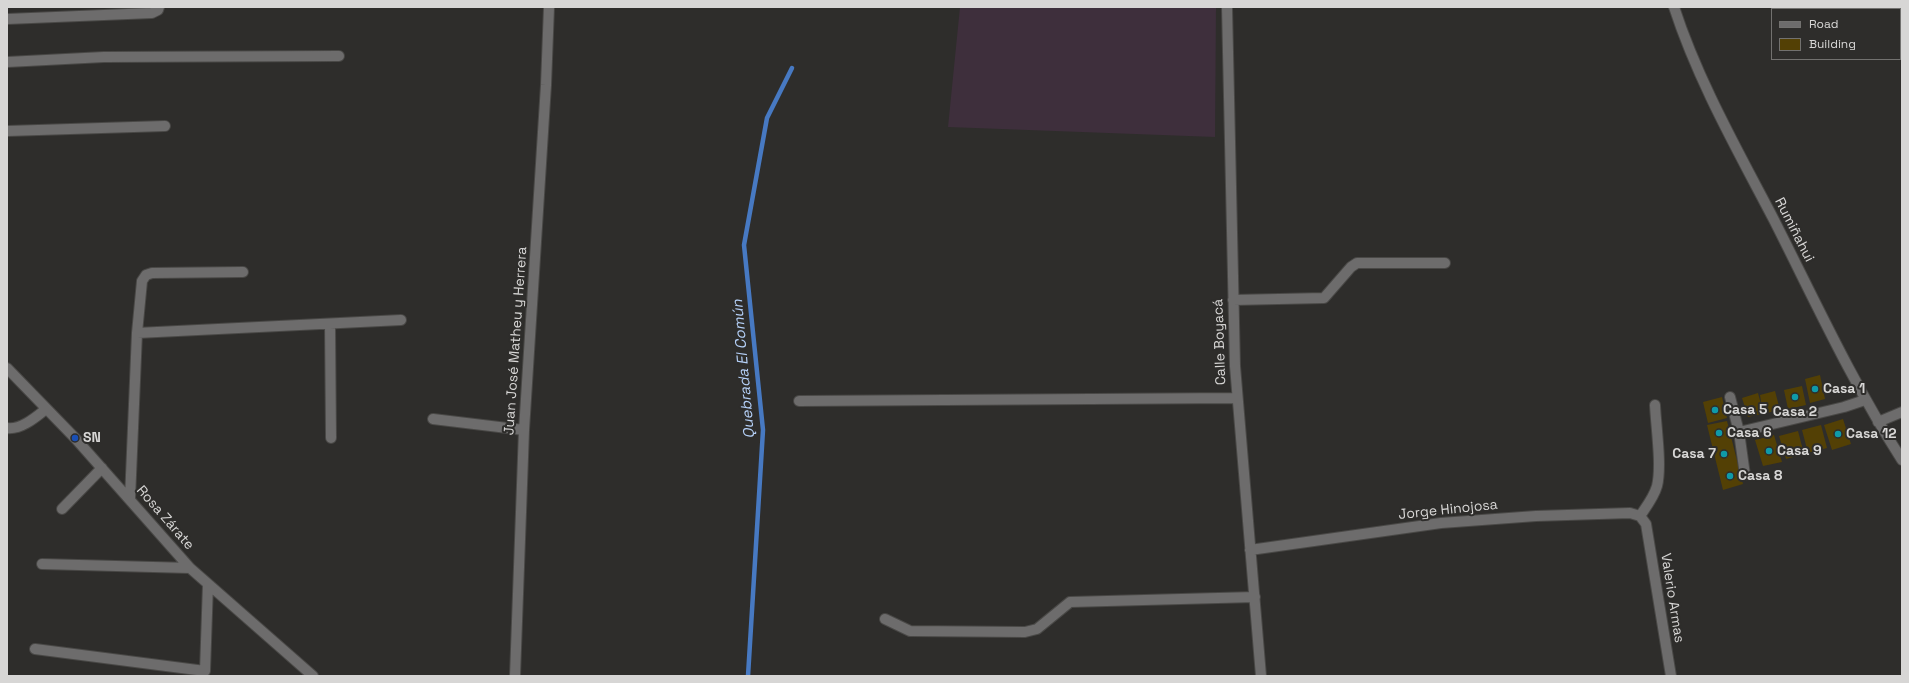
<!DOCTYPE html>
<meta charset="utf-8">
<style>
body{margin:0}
#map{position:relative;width:1909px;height:683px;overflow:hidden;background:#2e2d2b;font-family:"Space Grotesk",sans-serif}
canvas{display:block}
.frame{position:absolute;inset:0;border:8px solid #d7d6d5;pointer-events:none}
.legend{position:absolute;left:1771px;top:8px;width:130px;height:52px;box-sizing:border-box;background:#2e2d2b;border:1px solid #72716f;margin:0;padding:5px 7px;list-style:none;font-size:12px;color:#d7d6d5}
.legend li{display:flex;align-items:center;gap:8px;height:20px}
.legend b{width:20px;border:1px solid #72716f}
</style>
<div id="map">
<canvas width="1909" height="683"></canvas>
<div class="frame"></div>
<ul class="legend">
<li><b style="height:5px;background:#6d6c6c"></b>Road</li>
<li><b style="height:11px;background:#534005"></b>Building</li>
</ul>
</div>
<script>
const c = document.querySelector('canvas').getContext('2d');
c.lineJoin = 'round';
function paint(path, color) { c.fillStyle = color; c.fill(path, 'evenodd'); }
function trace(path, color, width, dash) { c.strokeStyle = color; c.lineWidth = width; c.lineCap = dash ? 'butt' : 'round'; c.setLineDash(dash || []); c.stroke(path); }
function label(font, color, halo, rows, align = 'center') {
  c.font = font + ' "Space Grotesk",sans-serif'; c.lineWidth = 4; c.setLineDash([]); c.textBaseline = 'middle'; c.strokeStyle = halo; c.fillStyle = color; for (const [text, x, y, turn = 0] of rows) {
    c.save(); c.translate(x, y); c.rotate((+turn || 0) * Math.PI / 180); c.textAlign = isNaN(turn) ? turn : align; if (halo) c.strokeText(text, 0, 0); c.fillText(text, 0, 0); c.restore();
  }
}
const education = new Path2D(`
 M960 7H1216L1215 137 948 127Z`);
const stream = new Path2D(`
 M748 676 763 430 744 245 767 118 792 68`);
const building = new Path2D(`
 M1820 375 1825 399 1810 403 1805 379Z
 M1802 386 1806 405 1788 409 1784 390Z
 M1775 391 1780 410 1748 417 1742 398 1758 393 1762 408 1760 395Z
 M1722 397 1727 418 1708 423 1703 402Z
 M1843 419 1851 444 1832 450 1824 425Z
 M1727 421 1743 484 1723 490 1707 425Z
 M1821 425 1827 448 1808 453 1802 430Z
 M1798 431 1804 454 1786 459 1779 436Z
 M1774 435 1782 462 1763 466 1755 440Z`);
const minor = new Path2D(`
 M1227 7 1235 366 1261 676
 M1674 7C1698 81 1738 151 1774 220 1815 301 1853 384 1902 460
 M7 19 152 13 158 10 159 7
 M7 62 104 57 339 56
 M7 131 165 126
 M1233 300 1324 298 1351 267 1357 263H1445
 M330 324 331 438
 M137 333 401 320
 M7 368 75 438 190 568 313 676
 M1730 397 1739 432 1745 475
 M799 401 1236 398
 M433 419 524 430
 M1878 422 1902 412
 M7 428C21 430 36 417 46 409
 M1739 432 1844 407 1865 400
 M130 499 137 333 142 281 146 275 152 273 243 272
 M62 509 102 468
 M1640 516C1646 507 1654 497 1657 486 1662 466 1656 427 1655 405
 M1250 550 1441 523 1536 516 1630 513 1640 516 1646 524 1671 676
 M42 564 190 568
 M885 619 910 631 1025 632 1037 629 1070 602 1255 597
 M35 649 205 671 208 584
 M515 676 524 430 546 85 549 7`);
const markers = [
 [1815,389,4,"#0f9aa8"],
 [1795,397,4,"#0f9aa8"],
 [1715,410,4,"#0f9aa8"],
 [1719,433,4,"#0f9aa8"],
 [1838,434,4,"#0f9aa8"],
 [75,438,4,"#1a4fb4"],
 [1769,451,4,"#0f9aa8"],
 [1724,454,4,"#0f9aa8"],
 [1730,476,4,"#0f9aa8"]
];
const streetNames = [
 ["Rumiñahui",1794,230,63],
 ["Juan José Matheu y Herrera",516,341,-86],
 ["Calle Boyacá",1220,342,-92],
 ["Jorge Hinojosa",1448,510,-6],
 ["Rosa Zárate",165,518,49],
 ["Valerio Armas",1672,598,81]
];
const poiNames = [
 ["Casa 1",1823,389],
 ["Casa 5",1723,410],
 ["Casa 2",1795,412,"center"],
 ["Casa 6",1727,433],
 ["Casa 12",1846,434],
 ["SN",83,438],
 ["Casa 9",1777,451],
 ["Casa 7",1716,454,"right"],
 ["Casa 8",1738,476]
];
const waterNames = [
 ["Quebrada El Común",744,369,-95]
];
paint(education, '#3e2f3c');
trace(stream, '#4779c2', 4.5);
paint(building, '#534005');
trace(minor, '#494846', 12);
trace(minor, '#6d6c6c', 10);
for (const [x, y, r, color] of markers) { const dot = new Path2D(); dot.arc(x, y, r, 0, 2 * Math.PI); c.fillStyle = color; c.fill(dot); trace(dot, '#2e2d2b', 1.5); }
label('14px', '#d7d6d5', '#2e2d2b', streetNames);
label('bold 14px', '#d7d6d5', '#2e2d2b', poiNames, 'left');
label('italic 15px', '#b4cff6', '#2e2d2b', waterNames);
</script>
